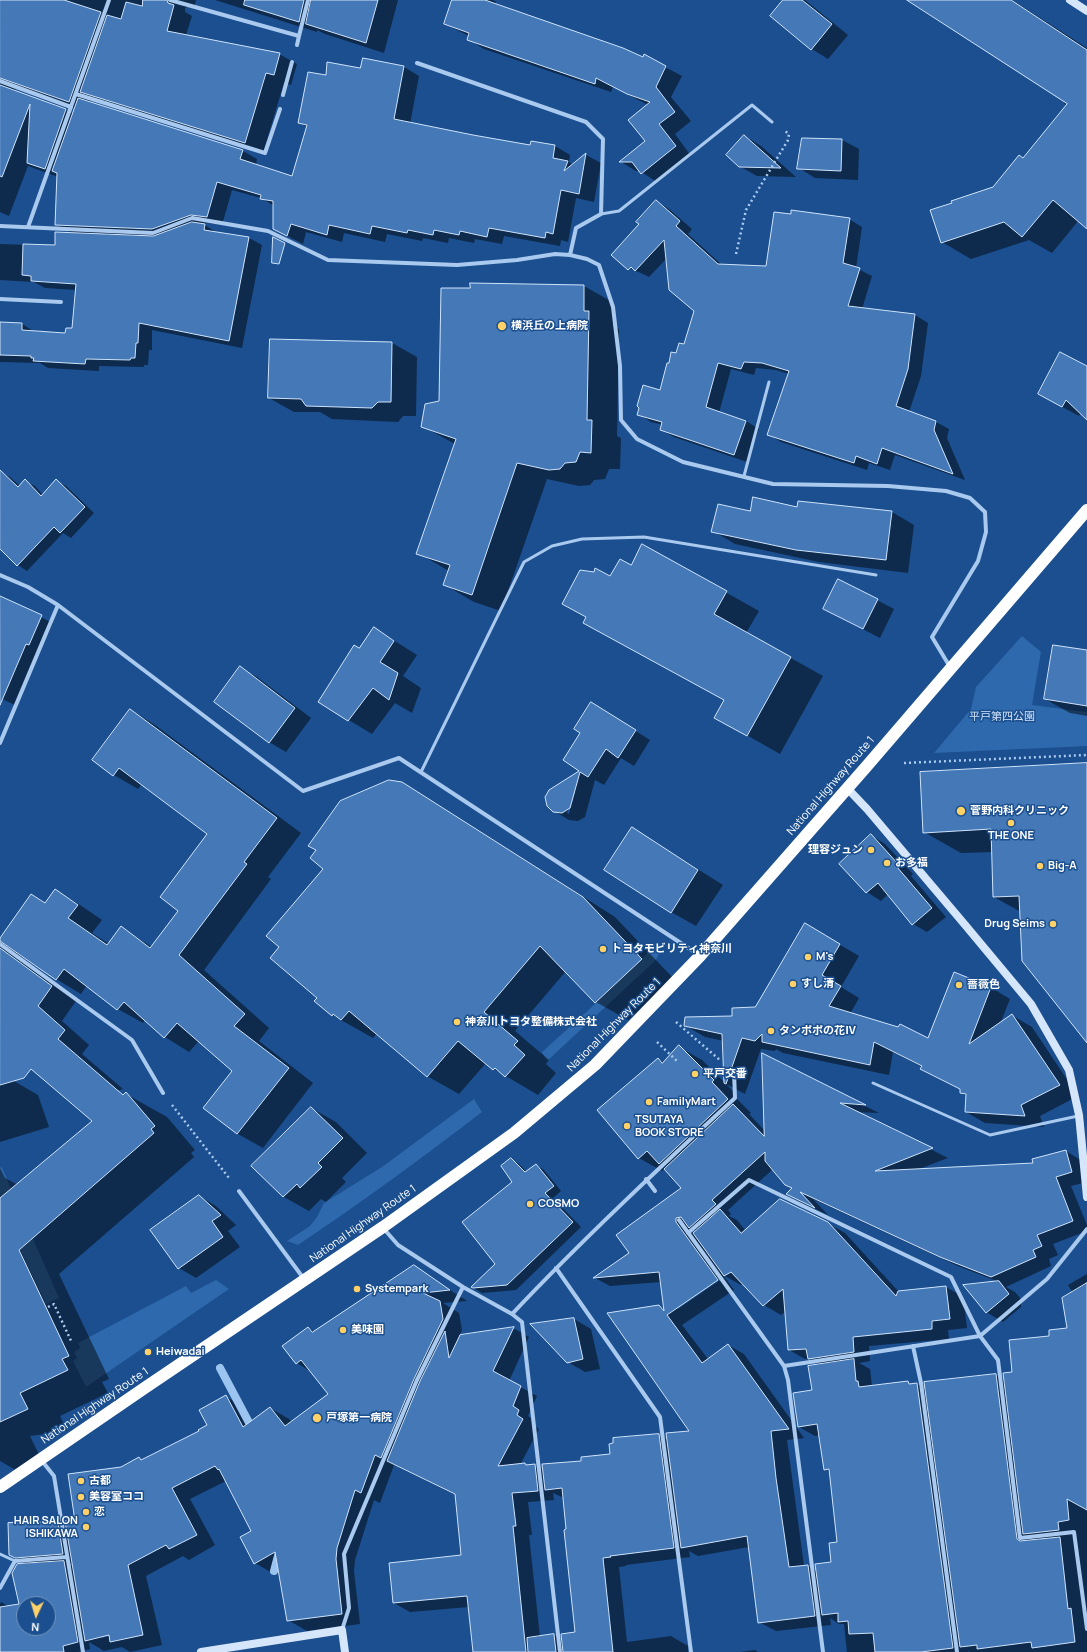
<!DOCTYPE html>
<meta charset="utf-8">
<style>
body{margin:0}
#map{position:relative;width:1087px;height:1652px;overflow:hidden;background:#1b4f8f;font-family:Manrope,sans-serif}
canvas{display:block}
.north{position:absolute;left:16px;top:1596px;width:40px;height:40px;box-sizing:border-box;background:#1b4f8f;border:1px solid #7695bc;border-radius:50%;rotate:184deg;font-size:11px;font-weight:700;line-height:16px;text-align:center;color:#fff}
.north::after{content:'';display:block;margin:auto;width:14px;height:18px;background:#ffd166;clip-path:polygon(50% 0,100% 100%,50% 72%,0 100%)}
</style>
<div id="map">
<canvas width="1087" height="1652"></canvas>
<div class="north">N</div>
</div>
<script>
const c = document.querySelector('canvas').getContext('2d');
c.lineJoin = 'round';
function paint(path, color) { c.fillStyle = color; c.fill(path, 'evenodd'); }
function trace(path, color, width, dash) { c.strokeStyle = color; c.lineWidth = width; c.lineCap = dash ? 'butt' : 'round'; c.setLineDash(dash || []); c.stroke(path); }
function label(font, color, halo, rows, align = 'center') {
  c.font = font + ' Manrope,"Noto Sans JP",sans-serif'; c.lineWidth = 3; c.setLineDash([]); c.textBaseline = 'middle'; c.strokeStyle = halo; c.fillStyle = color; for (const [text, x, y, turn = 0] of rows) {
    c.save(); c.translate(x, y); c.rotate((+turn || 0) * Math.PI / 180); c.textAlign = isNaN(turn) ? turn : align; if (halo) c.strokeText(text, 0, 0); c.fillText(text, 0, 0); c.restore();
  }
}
const green = new Path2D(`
 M1022 636 1041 652 1032 705 1087 712V746L934 753 971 709 976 687Z
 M657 944C660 951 660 955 655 961L547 1061 542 1052 595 1004Z
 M474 1099 482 1112C422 1158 361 1203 298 1245L287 1241 310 1226 317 1217 324 1203 382 1167Z
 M0 1167 2 1168 59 1298 46 1304 0 1208Z
 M216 1280 229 1289 86 1387 73 1361 77 1358 74 1352 80 1348 78 1343 186 1286 191 1293Z`);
const shadow = new Path2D(`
 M0 0H196L194 8 189 6 185 8V12L192 16 186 35 279 54 297 64 291 85 284 83 263 153 92 97 90 103 243 151 257 159 256 165 292 177 307 127 299 122 326 76 361 70 364 59 404 67 419 76 410 124 531 146 532 142 555 146 570 155 569 162 573 165 586 155 601 163 594 202 576 198 568 242 561 240 560 246 504 236 502 244 475 239 474 243 449 238 448 243 423 238 422 241 387 234 385 242 344 233 342 242 306 232 303 244 274 229V206L261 198 232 190 222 225 207 223 203 224 218 233 249 238 262 245 242 348 152 330V350H149L148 365H144V367L99 366V371L48 368 40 363 0 362V323L22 324 35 332 66 334 73 329 76 290 45 288 34 282 0 280V282V244L94 247 56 224 58 177 28 166 9 216 0 212ZM20 87 75 108 73 114 66 110 15 91 14 90Z
 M215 0H398L384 53 325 34 317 30V32Z
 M453 0H493L496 2V5L643 58 644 56 682 76 671 97 691 121 675 134 691 156 657 182 640 171H636L621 162 647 141 648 105 613 87 611 92 484 49 468 39 469 36 445 24Z
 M784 0H805L848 35 828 59 812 49Z
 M920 0H1012L1087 48V227L1079 220 1052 253 1029 240 971 259 942 242 1023 159 1067 106 1064 103 1065 101Z
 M745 136 761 146 796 177 757 176 739 166Z
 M842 140 859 149 858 180 815 178 799 168Z
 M656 201 669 209 692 229 688 234 722 265 767 267 849 219 862 227 856 268 872 276 862 309 915 315 928 323 921 376 909 412 936 422 949 429 947 438 965 480 895 455 890 470 869 463 867 470 781 442 768 434 789 374 776 370 756 368 754 375 731 369 719 413 746 421 759 429 747 462 674 437 661 430 663 425 651 422 639 414 661 391 669 364 685 345 695 311 667 258 649 277 624 265 641 224Z
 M584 286 614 303 613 326 619 329 617 436 621 438 620 469H609L605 479 594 480 590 485 579 486 547 479 501 611 474 602 445 585 449 571 418 553 455 444 422 426 440 401Z
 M392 343 417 357 416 416H403L398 422 332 419 320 412H294L269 398Z
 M1087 367V417L1081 412 1079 416 1055 403Z
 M0 472 10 477 20 486 25 481 35 486 43 495 56 481 66 486 94 513 71 538 63 533 27 571 18 565 0 548Z
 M798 509 892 512 914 525 908 573 819 562 735 544 713 531 750 512Z
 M643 546 759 611 746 633 823 676 780 754 715 717 725 700 616 641 611 578 631 567Z
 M0 598 53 623 15 705 0 698Z
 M877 600 894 609 880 638 824 609Z
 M374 628 417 655 403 676 421 688 412 713 395 703 372 734 319 702 360 649Z
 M1087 651V716L1070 713 1045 699Z
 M240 668 257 677 311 718 286 752 269 742Z
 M591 703 650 740 634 766 621 758 604 785 595 780 585 817 578 821 569 820 554 811 549 791 581 771 582 733ZM573 792H575L569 814 567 813Z
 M131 710 155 725 301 833 268 877 271 879 204 970 269 1028 259 1041 313 1083 263 1148 238 1134 205 1107 233 1071 199 1041 189 1052 165 1037 145 1020 143 1023 118 1009 87 985 81 994 56 979 23 955 21 959 76 1001 62 1021 89 1045 82 1054 123 1089 80 1102 0 1036V939L32 895 46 903 55 890 80 905 102 920 92 933 109 944 121 928 152 947 180 910 209 833 142 784 138 789 114 775Z
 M1087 764V1036L1021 912 994 897 993 852 961 853 924 832Z
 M401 783 434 802 615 917 673 978 628 1020 596 1002 566 971 515 1031 549 1060 546 1064 556 1073 538 1095 494 1069 486 1063 459 1094 427 1076 377 1033 373 1038 332 1015 318 998 280 947Z
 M632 828 723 885 696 926 671 912Z
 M871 835 885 844 913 874 911 876 946 917 927 932 913 924 888 894 881 901 867 892 840 864Z
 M805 924 859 956 841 987 859 998 850 1014 929 1039 990 987 1010 999 1000 1024 1013 1016 1032 1027 1078 1096 1040 1116 1044 1127 985 1123 966 1112 967 1096 961 1093V1089L941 1079 922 1067 893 1052 889 1075 783 1053 776 1049 775 1051 761 1049 745 1094 726 1084 736 1094 734 1096 751 1113 749 1114 765 1131 763 1055 879 1113 856 1112 948 1158 919 1169 1034 1164 1066 1151 1082 1161 1087 1182 1071 1186 1087 1225V1231L1053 1244 1058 1255 1049 1259 1051 1266 1006 1287 1015 1292 1021 1299V1307L1003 1322 986 1312 999 1282 958 1266 813 1199 828 1215 803 1203 787 1194 793 1188 773 1169 728 1210 731 1214 729 1216 737 1220 745 1230 827 1223 845 1233 899 1292 946 1287 963 1297 967 1328 948 1330 949 1339 869 1346 870 1361 859 1363 870 1369 872 1386 908 1383 912 1385 917 1384 926 1389 996 1375 1005 1380 1051 1337 1069 1329 1073 1293 1068 1285 1087 1274V1652H970L968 1651V1652H847L844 1624H839L830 1618 831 1625 776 1631 759 1622 749 1547 698 1556 689 1551 690 1557 626 1565V1566L619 1567 627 1642 671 1636 688 1646V1652H474L469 1607 410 1612 394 1603 462 1556 456 1495 394 1465 380 1503 374 1500 355 1560 354 1571 360 1624 307 1631 288 1620 280 1570 274 1574 255 1563 252 1531 226 1481 190 1499 215 1545 189 1560 183 1556 146 1576 162 1645 130 1652 122 1647 104 1651 89 1642 90 1649 78 1652H0V1604L1 1602 11 1608 20 1604 28 1565 10 1554 58 1523 67 1528 76 1522 121 1468 139 1458 143 1460 200 1431 208 1425 226 1397 245 1407 253 1421 270 1408 289 1419 292 1422 330 1394 313 1373 297 1363 308 1328 315 1332 414 1267 467 1301 443 1303 459 1313 462 1330 459 1336 513 1328 529 1337 509 1381 537 1396 528 1416 535 1421 533 1425 539 1429 520 1465H535L544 1471 611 1455 658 1435 668 1440 690 1432 659 1306 664 1309 661 1282 610 1286 595 1278 630 1254 683 1188 664 1169 662 1171 639 1158 658 1059 664 1062 679 1047 702 1060 725 1083 724 1041 705 1037 686 1026 733 1017 755 1008ZM798 1187 805 1195H802L796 1189ZM689 1227 697 1231 694 1234ZM723 1275 741 1285 744 1284 764 1305 781 1315 786 1311 789 1350 805 1359H810L820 1365 813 1391 799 1427 815 1436 820 1435 825 1469 831 1472 838 1543 833 1563 817 1571 808 1566H804L787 1440 804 1438 744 1354 728 1345 708 1359 682 1325 734 1290ZM722 1277 723 1278 678 1309V1307ZM553 1493 564 1498 577 1633 563 1641 554 1635 540 1637 529 1535H532L528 1502 554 1500ZM1031 1538 1036 1541H1032ZM73 1563 74 1567 68 1564ZM24 1604H48V1628H24ZM114 1633V1635L101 1638V1636Z
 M0 1073 38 1095 49 1127 0 1142Z
 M118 1092 124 1095 126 1094 167 1117 195 1150 191 1153 194 1157 59 1274 109 1379 102 1382 108 1393 60 1416 67 1431 30 1436 42 1461 19 1472 0 1461V1168L5 1178 18 1185 94 1121Z
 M311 1108 336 1122 367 1153 342 1178 346 1182 326 1202 321 1199 309 1211 284 1197 253 1166Z
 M511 1159 519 1164 527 1172 536 1165 544 1170 561 1191 553 1198 581 1227 516 1290 482 1293 472 1287 496 1264 514 1182Z
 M199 1196 216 1206 236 1225 228 1231 240 1247 196 1278 179 1268Z
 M574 1319 591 1329 600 1369 585 1372 568 1362Z
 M755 1650 758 1652H740Z`);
const stream = new Path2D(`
 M220 1368 254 1432
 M274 1571 279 1552`);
const building = new Path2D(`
 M0 0H64L101 12 69 102 0 78Z
 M143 0H167L168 3 174 5 167 31 280 53 274 75 266 73 245 143 80 92 107 15 121 19 126 2 142 6Z
 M245 0H304L299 22 244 5Z
 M311 0H378L366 43 306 24Z
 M452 0H485L623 48 643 57 644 54 666 66 656 87 675 112 659 124 676 146 641 174 632 162H619L645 141 628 120 650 102 627 94 596 78 595 84 467 40 469 33 444 24Z
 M783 0H802L832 24 811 50 770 16Z
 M907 0H1011L1087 50V229L1053 200 1022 237 1004 222 941 243 930 210 952 203 951 201 993 187 1019 155 1023 158 1067 104Z
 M363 58 404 66 394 119 473 135 530 145 531 141 555 145 553 158 568 161 564 171 586 153 579 194 561 190 553 234 546 232 545 238 489 228 487 237 460 231 459 235 434 230 433 235 408 230 407 233 372 226 370 234 329 225 327 235 291 224 287 236 273 229V201L260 199 261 195 217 182 207 217 191 215 152 229 55 225 57 173 52 171 78 98 243 150 240 159 292 176 307 125 298 123 308 72 326 75 327 62 360 68Z
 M0 85 66 109 45 169 27 163 30 104 2 177 0 176Z
 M744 135 781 168 739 167 726 155Z
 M802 138 842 139 841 171 797 169Z
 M656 200 680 221 676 226 718 264 766 266 774 212 791 214V210L850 218 843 263 860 268 848 306 915 314 908 369 896 406 936 421 934 430 953 474 882 448 877 464 856 456 854 463 767 435 789 371 762 363 744 362 741 369 718 363 706 407 746 421 734 455 660 430 662 422 637 415 639 408 637 406 643 385 660 390 667 363H669L671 352 676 353 679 343 684 344 694 311 669 290 664 240 635 271 631 267 628 270 611 255 639 224 636 222Z
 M192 222 205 224 204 230 249 237 229 341 139 323 138 343H136L135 358H131L130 360 86 359 85 364 33 361 34 358H31V356L0 355V322L22 323V330L65 333 66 328H72L76 284 31 281V276L22 275 23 244 55 245V232L153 236Z
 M273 237 285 243 279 264 272 263Z
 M470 283 584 285V311H589L587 420H592L591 453 580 452 576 462 565 463 560 469 549 470 517 463 472 595 443 585 450 565 416 554 456 439 421 427 425 404 439 401 441 288H470Z
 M270 339 392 342 391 402H378L372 408 306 406 301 399 268 398Z
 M1060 352 1087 366V420L1066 400 1062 407 1038 394Z
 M0 470 18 487 25 479 41 496 56 479 85 507 60 533 54 527 17 566 0 549Z
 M753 497 797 507 798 501 892 511 886 560 796 550 711 532 718 504 750 511Z
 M642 544 727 591 714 614 791 657 747 736 714 718 724 700 583 623 586 617 562 604 580 570 594 572 595 568 610 576 620 559 631 565Z
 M838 579 878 599 863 629 823 609Z
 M0 596 42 615 29 645 26 644 0 705Z
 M374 627 394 641 380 662 398 673 389 700 373 688 348 721 318 702 354 645 359 648Z
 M1053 645 1087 650V706L1044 699Z
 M240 666 295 708 269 743 214 702Z
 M591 702 636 730 618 758 606 749 588 777 580 772 570 808 562 813 553 812 547 806 545 797 549 790 579 771 563 760 580 733 574 729Z
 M130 709 277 818 244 862 247 864 179 955 245 1014 234 1026 289 1068 237 1134 203 1108 232 1071 177 1023 164 1038 124 1002 117 1010 64 969 56 980 0 941V938L31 894 45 903 55 889 78 905 68 918 107 945 121 926 150 948 178 911 160 897 207 834 119 768 113 776 92 760Z
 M1087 763V1043L1022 961 1019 896 993 897 991 829 923 833 920 772Z
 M389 780 402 782 583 897 642 959 595 1003 540 946 484 1012 518 1041 514 1045 525 1055 505 1077 495 1068 493 1070 458 1041 427 1077 349 1011 341 1020 333 1014 332 1016 314 1001 317 998 270 958 279 947 266 936 323 869 310 858 316 850 308 846 340 801Z
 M632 827 698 870 671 913 604 870Z
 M871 834 899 865 897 867 932 908 912 925 878 883 866 893 839 864Z
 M805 923 840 944 822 975 841 986 829 1006 898 1027 900 1024 928 1038 954 972 991 987 969 1044 1012 1014 1060 1085 1021 1105 1025 1116 965 1112 966 1094 960 1093V1089L920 1069 922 1066 874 1042 870 1065 762 1042V1034L755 1041 742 1038 726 1084 724 1083 722 1034 684 1026 685 1017 732 1016V1008L755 1007Z
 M0 948 52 986 38 1006 65 1030 58 1039 123 1095 126 1092 155 1126 151 1129 154 1133 19 1250 69 1356 62 1359 68 1370 20 1393 28 1409 0 1422V1198L92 1121 31 1069 24 1078 0 1085Z
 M679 1045 714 1080 712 1082 728 1099 659 1164 647 1151 638 1159 597 1110 658 1058 662 1063Z
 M762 1053 866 1105 840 1103 933 1148 875 1171 1033 1163 1032 1159 1066 1150 1072 1172 1056 1177 1073 1221 1037 1235 1042 1246 1033 1250 1036 1257 991 1277 940 1257 800 1192 815 1208 786 1194 792 1188 785 1185 765 1161V1152L712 1200 716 1204 689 1228 681 1217 676 1218V1222L718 1280 667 1315 702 1363 728 1344 789 1429 771 1431 776 1478 789 1567 808 1565 815 1616 758 1623 747 1536 681 1548 666 1433 689 1431 607 1313 659 1305 664 1311 659 1272 593 1278 629 1253 616 1235 681 1188 664 1169 733 1104 764 1136Z
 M311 1107 343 1138 318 1163 322 1167 300 1188 297 1184 283 1197 251 1166Z
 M511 1158 525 1172 536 1164 554 1186 545 1193 573 1222 507 1285 473 1288 471 1287 495 1264 462 1222 512 1182 501 1166Z
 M199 1195 221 1215 212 1221 223 1237 178 1269 150 1230Z
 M780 1199 828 1222 896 1296 898 1291 946 1286 950 1319 932 1321V1329L853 1337 854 1352 808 1359 806 1349 788 1350 783 1289 763 1306 731 1272 724 1276 693 1233 720 1209 741 1233Z
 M414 1265 450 1290 423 1293 440 1301 443 1319 414 1379 381 1458 375 1455 361 1493 355 1490 337 1548 336 1559 342 1614 287 1621 275 1552 254 1564 240 1537 251 1531 219 1469 218 1470 215 1466 172 1488 197 1535 169 1549 166 1545 128 1565 143 1635 110 1642 109 1635 85 1641 65 1521H75L68 1474 121 1467 139 1457 141 1460 199 1431 198 1430 207 1425 199 1410 226 1395 243 1427 270 1407 285 1426 328 1394 301 1360 296 1364 282 1346 308 1327 312 1332Z
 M999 1281 1009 1294 986 1313 963 1285Z
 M1087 1283V1510L1067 1499 1069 1520 1058 1522 1059 1530 1023 1534 1003 1373 1012 1372 1009 1340 1049 1336V1330L1067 1328 1062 1298Z
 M574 1318 583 1359 567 1363 530 1324Z
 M514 1327 493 1371 521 1386 513 1406 519 1410 517 1415 523 1419 498 1466 525 1463 526 1465 535 1464 538 1491 512 1493 516 1526H513L526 1652H473L467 1596 393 1603 389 1563 461 1555 455 1494 387 1461 420 1381 445 1331 449 1358 460 1335Z
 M854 1359 856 1381H858L859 1387 908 1381 909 1384 917 1383 953 1648 921 1652H875L873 1633 849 1634 848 1621 838 1622V1613L822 1615 815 1564 831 1562 829 1543 837 1542 829 1469 824 1470 817 1424 798 1427 793 1393 812 1390 808 1366Z
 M996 1374 1017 1539 1020 1541 1060 1537 1068 1609 1071 1608 1075 1642 1032 1648 1031 1642 977 1649V1645L960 1647 924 1382Z
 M659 1434 674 1548 610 1556 611 1557 603 1558 613 1652H563L561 1634 575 1632 564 1530 566 1529 562 1488 545 1490 542 1464 581 1461V1457L610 1454 609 1444 613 1443V1438Z
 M58 1522 63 1554 15 1558 9 1555 8 1523Z
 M64 1561 78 1642 63 1646 64 1652H0V1607L19 1604 12 1573 17 1564ZM24 1604H48V1628H24Z
 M554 1634 556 1652H528L527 1638Z`);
const path = new Path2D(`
 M736 254 746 210 788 140 789 134 785 131
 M904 763 1087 755
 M676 1022 721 1061
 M657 1042 677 1061
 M172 1105 229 1178
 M48 1307 54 1304 72 1343`);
const lane = new Path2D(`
 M601 214 619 211 752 105 772 122
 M744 476 769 382
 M421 772 524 562 552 546 582 539 644 537 876 575
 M873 1083 990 1135 1078 1116
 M0 1554 15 1561`);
const street = new Path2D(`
 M170 0 299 36 308 0
 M297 45 299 36
 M417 63 586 122 603 139 601 214 576 228 570 255
 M0 81 71 107
 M76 94 265 153 280 109
 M283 95 292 62
 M0 226 153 233 192 218 268 231 328 260 457 265 517 260 555 254 570 255 587 259 599 265 613 307 620 366 621 420 637 439 683 462 773 484 888 486 946 491 970 498 985 512 986 532 978 561 932 637 950 667
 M28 227 109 0
 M0 299 61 302
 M0 575 28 587 58 605 303 791 399 758 699 955
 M0 743 58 605
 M0 944 132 1040 163 1093
 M646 1179 655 1191
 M239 1191 304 1279
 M679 1220 784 1366 788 1380 823 1652
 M384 1229 398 1245 463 1287 512 1314 522 1322 560 1652
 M688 1233 749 1180 951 1277 980 1336 998 1360 1020 1538 1074 1532 1087 1629
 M556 1268 660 1417 691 1652
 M512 1314C583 1239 659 1168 735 1098L734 1072
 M913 1346 921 1383 957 1652
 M784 1366 980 1336 1047 1279 1087 1229
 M42 1461 54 1476 83 1652
 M0 1588 15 1561 66 1557
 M342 1630 349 1608 344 1554 417 1380 463 1287`);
const secondary = new Path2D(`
 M1070 0 1087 11
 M847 788 867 809 966 926 1031 1004 1069 1070 1079 1115 1087 1197
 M201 1652 342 1630 345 1652`);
const highway = new Path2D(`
 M0 1487 146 1387 383 1227 514 1133 595 1065 700 956 866 767 1087 510`);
const markers = [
 [502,326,5,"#ffd166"],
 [961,811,5,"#ffd166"],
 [1011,823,4,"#ffd166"],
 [871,850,4,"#ffd166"],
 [887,863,4,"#ffd166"],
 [1040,866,4,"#ffd166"],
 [1053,924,4,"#ffd166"],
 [603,949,4,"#ffd166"],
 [808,957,4,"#ffd166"],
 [793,984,4,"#ffd166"],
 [959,985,4,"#ffd166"],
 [457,1022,4,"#ffd166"],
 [771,1031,4,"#ffd166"],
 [695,1074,4,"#ffd166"],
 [649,1102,4,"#ffd166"],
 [627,1126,4,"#ffd166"],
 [530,1204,4,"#ffd166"],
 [357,1289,4,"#ffd166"],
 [343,1330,4,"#ffd166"],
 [148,1352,4,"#ffd166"],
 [317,1418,5,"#ffd166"],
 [81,1481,4,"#ffd166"],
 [81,1497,4,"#ffd166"],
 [86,1512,4,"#ffd166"],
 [86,1527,4,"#ffd166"]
];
const poiNames = [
 ["横浜丘の上病院",511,326],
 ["菅野内科クリニック",970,811],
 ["THE ONE",1011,836,"center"],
 ["理容ジュン",863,850,"right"],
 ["お多福",895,863],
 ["Big-A",1048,866],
 ["Drug Seims",1045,924,"right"],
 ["トヨタモビリティ神奈川",611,949],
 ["M's",816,957],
 ["すし清",801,984],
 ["薔薇色",967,985],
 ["神奈川トヨタ整備株式会社",465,1022],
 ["タンポポの花Ⅳ",779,1031],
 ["平戸交番",703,1074],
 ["FamilyMart",657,1102],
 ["TSUTAYA",635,1120],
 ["BOOK STORE",635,1133],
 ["COSMO",538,1204],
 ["Systempark",365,1289],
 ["美味園",351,1330],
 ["Heiwadai",156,1352],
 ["戸塚第一病院",326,1418],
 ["古都",89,1481],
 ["美容室ココ",89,1497],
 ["恋",94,1512],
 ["HAIR SALON",78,1521,"right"],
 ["ISHIKAWA",78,1534,"right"]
];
const parkNames = [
 ["平戸第四公園",1002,717]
];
const streetNames = [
 ["National Highway Route 1",831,786,-49],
 ["National Highway Route 1",614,1025,-45],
 ["National Highway Route 1",363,1224,-35],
 ["National Highway Route 1",95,1406,-34]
];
paint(green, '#2e69ad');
paint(shadow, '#0007');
trace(stream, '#9cc4f0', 8);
paint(building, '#4478b7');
trace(building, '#cfe3fa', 1);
trace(path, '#a9c9ee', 2.5, [2, 3]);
trace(lane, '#a9c9ee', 3);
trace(street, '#a9c9ee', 4);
trace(secondary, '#d6e6fa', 8);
trace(highway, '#fff', 12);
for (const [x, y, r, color] of markers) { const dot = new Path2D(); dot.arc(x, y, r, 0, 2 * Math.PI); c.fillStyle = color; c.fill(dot); trace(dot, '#1b4f8f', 1.5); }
label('bold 11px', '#fff', '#1b4f8f', poiNames, 'left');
label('11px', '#cfe3fa', '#1b4f8f', parkNames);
label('11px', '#fff', '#1b4f8f', streetNames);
</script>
